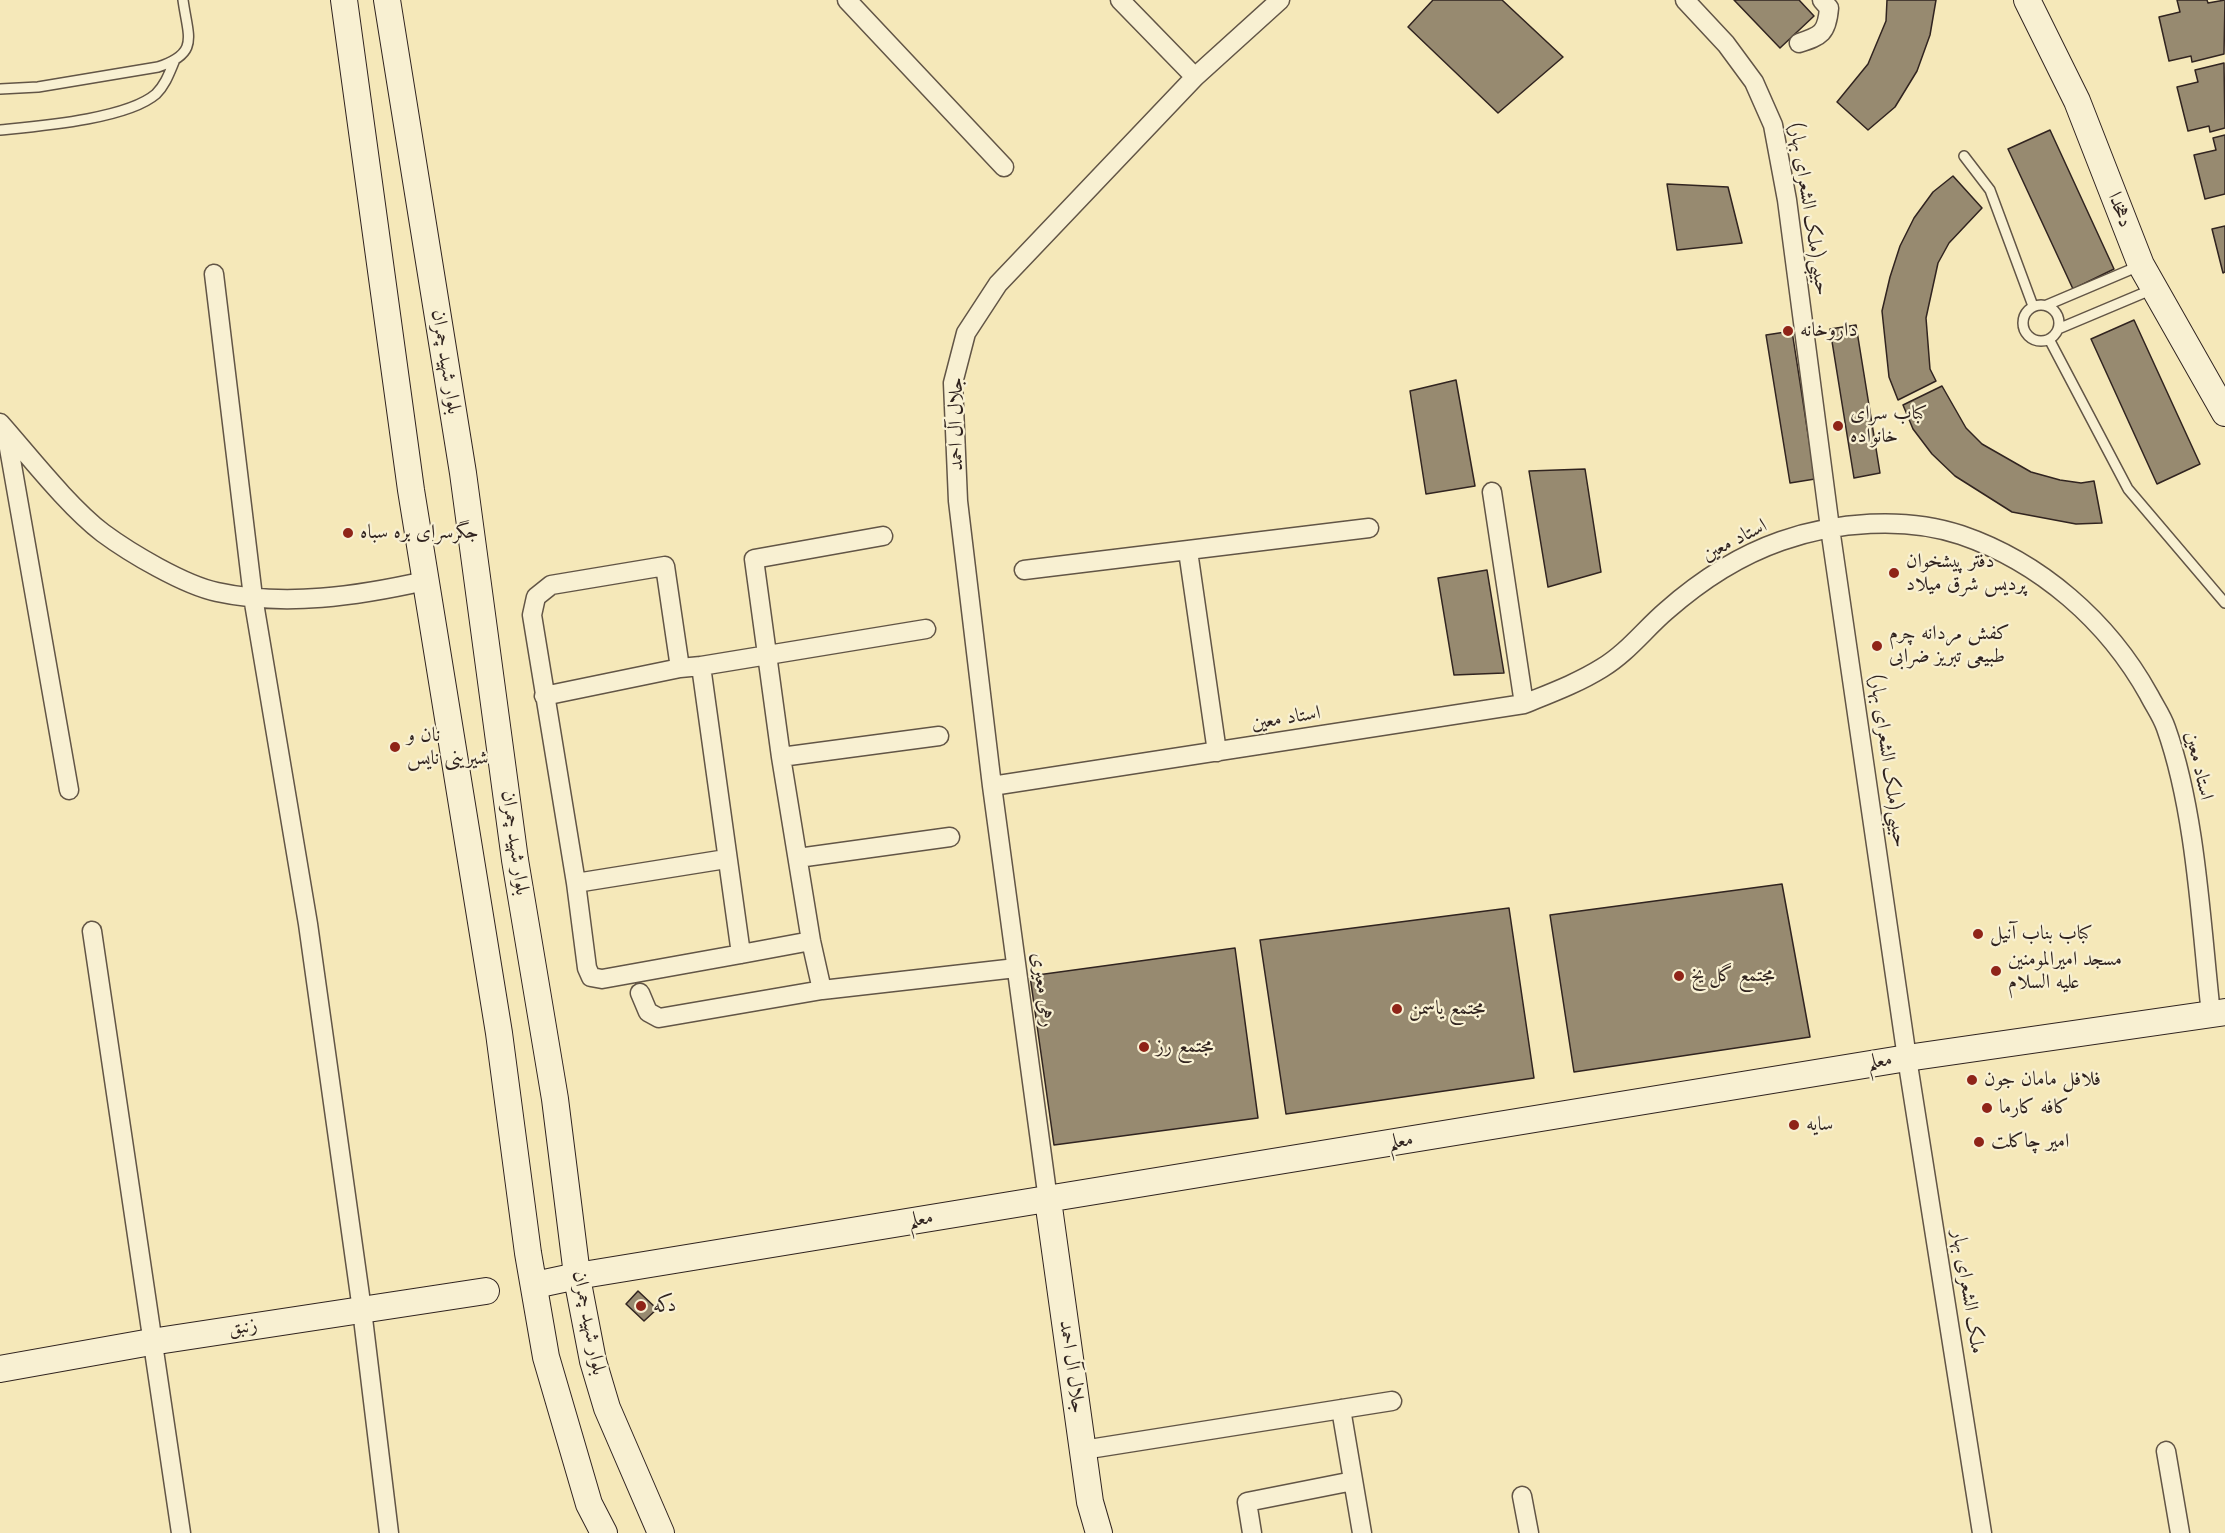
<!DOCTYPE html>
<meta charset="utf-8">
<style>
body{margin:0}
canvas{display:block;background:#f5e8b9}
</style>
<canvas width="2225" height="1533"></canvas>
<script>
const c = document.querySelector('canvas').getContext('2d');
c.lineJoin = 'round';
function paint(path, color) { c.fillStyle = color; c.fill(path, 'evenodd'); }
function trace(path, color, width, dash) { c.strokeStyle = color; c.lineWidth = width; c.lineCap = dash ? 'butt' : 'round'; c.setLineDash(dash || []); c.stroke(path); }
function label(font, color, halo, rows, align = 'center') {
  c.font = font + ' Cardo,Amiri,serif'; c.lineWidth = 4.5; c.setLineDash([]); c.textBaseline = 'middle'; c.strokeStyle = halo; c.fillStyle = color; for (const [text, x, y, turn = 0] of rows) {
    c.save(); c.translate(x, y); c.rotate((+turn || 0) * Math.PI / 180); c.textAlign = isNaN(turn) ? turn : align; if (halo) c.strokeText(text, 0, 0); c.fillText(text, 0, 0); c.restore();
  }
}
const building = new Path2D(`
 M1433 0H1502L1563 57 1498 113 1408 27Z
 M1734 0H1799L1814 16 1780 48Z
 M1887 0H1936L1930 35 1917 71 1895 107 1868 130 1837 102 1868 64 1886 21Z
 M2177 0H2207L2208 3 2225 0 2224 54 2192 62 2191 56 2169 61 2159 17 2180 12Z
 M2224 63 2225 128 2210 132 2209 126 2188 131 2177 87 2198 82 2195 70Z
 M2050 130 2114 269 2073 289 2008 149Z
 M2225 135V194L2205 199 2194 155 2216 150 2213 138Z
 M1953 176 1982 208 1949 243 1938 263 1926 318 1930 369 1936 381 1898 400 1889 377 1882 311 1890 277 1900 246 1914 218 1933 192Z
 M1667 184 1728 187 1742 243 1677 250Z
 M2225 226V272L2223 273 2212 229Z
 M2134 320 2200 464 2157 484 2091 339Z
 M1856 325 1880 473 1854 478 1830 329Z
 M1792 331 1815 479 1790 483 1766 335Z
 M1456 380 1475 486 1426 494 1410 391Z
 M1942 386 1966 428 1982 444 2031 472 2060 480 2081 483 2094 481 2102 523 2076 524 2012 512 1955 476 1932 454 1913 429 1903 405Z
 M1585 469 1601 572 1548 587 1529 471Z
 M1487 570 1504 673 1454 675 1438 578Z
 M1782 884 1810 1037 1574 1072 1550 915Z
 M1509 908 1534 1078 1286 1114 1260 940Z
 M1235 948 1258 1118 1054 1145 1030 976Z
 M638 1291 657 1309 644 1321 626 1304Z`);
const lane = new Path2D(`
 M0 89 38 87 158 67C200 53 188 37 183 0
 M0 130C40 126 127 119 156 94 165 85 169 74 174 62
 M1964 156 1990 190 2033 306
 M2023 323a18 18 0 1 1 36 0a18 18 0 1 1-36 0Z
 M2047 305 2139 266
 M2058 329 2153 289
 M2049 339 2128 489 2225 603`);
const street = new Path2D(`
 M847 0 1004 167
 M1120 0 1195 77
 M1685 0 1726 44 1754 82 1773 125 1787 200 1830 528 1907 1058 1982 1533
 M1799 43C1821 36 1827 33 1829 8L1822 0
 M214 274 253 597 308 924 362 1310 389 1533
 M0 423C30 457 68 506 103 533 130 553 184 585 217 592 285 607 358 596 425 581
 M6 431 69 790
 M1492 492 1524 704
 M883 536 754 559 781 757 811 941 822 990 1016 968
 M1188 551 1217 752
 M1024 570 1369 528
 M701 666 926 629
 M544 696 680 668
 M781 757 939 736
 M992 786 1524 704C1551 693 1578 683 1602 668 1627 653 1645 629 1666 611 1700 581 1738 556 1781 541 1835 522 1905 516 1961 535 2040 562 2108 621 2149 695 2154 705 2162 716 2166 728 2196 812 2201 925 2211 1014
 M798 858 950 837
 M726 859 576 883 532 615 536 597 551 585 665 566 680 668 701 666 741 954 811 941
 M576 883 587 968 591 977 602 979 741 954
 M92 931 181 1533
 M640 993 648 1012 659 1018 822 990
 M1048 1200 992 786 958 501 953 383 966 333 998 284 1195 77 1280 0
 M1341 1409 1362 1533
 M1083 1450 1392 1401
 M2166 1451 2180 1533
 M1522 1496 1529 1533
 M1252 1533 1247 1502 1353 1481`);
const secondary = new Path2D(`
 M344 0 411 490 499 1033 528 1253 546 1357 589 1504 604 1533
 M387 0 463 473 515 860 555 1099 578 1283 593 1361 607 1408 661 1533
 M2027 0 2077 101 2141 265 2225 413
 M1048 1200 1090 1502 1099 1533
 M535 1285 577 1276 1907 1058 2225 1012
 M0 1369 151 1342 486 1291`);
const markers = [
 [1788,331,6,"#8f2418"],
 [1838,426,6,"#8f2418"],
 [348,533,6,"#8f2418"],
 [1894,573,6,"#8f2418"],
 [1877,646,6,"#8f2418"],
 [395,747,6,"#8f2418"],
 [1978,934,6,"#8f2418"],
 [1996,971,6,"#8f2418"],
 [1679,976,6,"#8f2418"],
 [1397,1009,6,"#8f2418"],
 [1144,1047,6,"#8f2418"],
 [1972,1080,6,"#8f2418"],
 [1987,1108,6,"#8f2418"],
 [1794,1125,6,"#8f2418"],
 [1979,1142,6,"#8f2418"],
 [641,1306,6,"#8f2418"]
];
const streetNames = [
 ["حبیبی(ملک الشعرای بهار)",1808,209,81],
 ["دهخدا",2119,210,69],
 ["بلوار شهید چمران",445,362,81],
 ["جلال آل احمد",957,424,-90],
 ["استاد معین",1735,541,-27],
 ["استاد معین",1286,719,-9],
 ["حبیبی(ملک الشعرای بهار)",1887,761,82],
 ["استاد معین",2198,766,77],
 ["بلوار شهید چمران",514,843,82],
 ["رهی معیری",1042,990,82],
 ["معلم",1880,1062,-9],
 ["معلم",1401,1142,-9],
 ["معلم",921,1220,-9],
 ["ملک الشعرای بهار",1967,1292,81],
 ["بلوار شهید چمران",588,1323,79],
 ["زنبق",243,1328,-9],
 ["جلال آل احمد",1071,1367,82]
];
const poiNames = [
 ["داروخانه",1800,331],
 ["کباب سرای",1850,414],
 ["خانواده",1850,437],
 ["جگرسرای بره سباه",360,533],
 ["دفتر پیشخوان",1906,562],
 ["پردیس شرق میلاد",1906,585],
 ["کفش مردانه چرم",1889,634],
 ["طبیعی تبریز ضرابی",1889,657],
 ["نان و",407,736],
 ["شیرینی نایس",407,759],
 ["کباب بناب آنیل",1990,934],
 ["مسجد امیرالمومنین",2008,960],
 ["علیه السلام",2008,983],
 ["مجتمع گل یخ",1691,976],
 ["مجتمع یاسمن",1409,1009],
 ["مجتمع رز",1156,1047],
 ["فلافل مامان جون",1984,1080],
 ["کافه کارما",1999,1108],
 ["سایه",1806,1125],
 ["امیر چاکلت",1991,1142],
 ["دکه",653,1306]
];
paint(building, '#978a70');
trace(building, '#312420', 1.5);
trace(lane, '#625546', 12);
trace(street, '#625546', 21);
trace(secondary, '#312420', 28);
trace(lane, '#f8f0d2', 9);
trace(street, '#f8f0d2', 18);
trace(secondary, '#f8f0d2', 26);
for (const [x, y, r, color] of markers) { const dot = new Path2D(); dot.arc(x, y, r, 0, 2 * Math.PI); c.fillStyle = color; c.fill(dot); trace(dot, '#f8f0d2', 2); }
label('20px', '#312420', '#f8f0d2', streetNames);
label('20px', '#312420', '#f8f0d2', poiNames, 'left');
</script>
